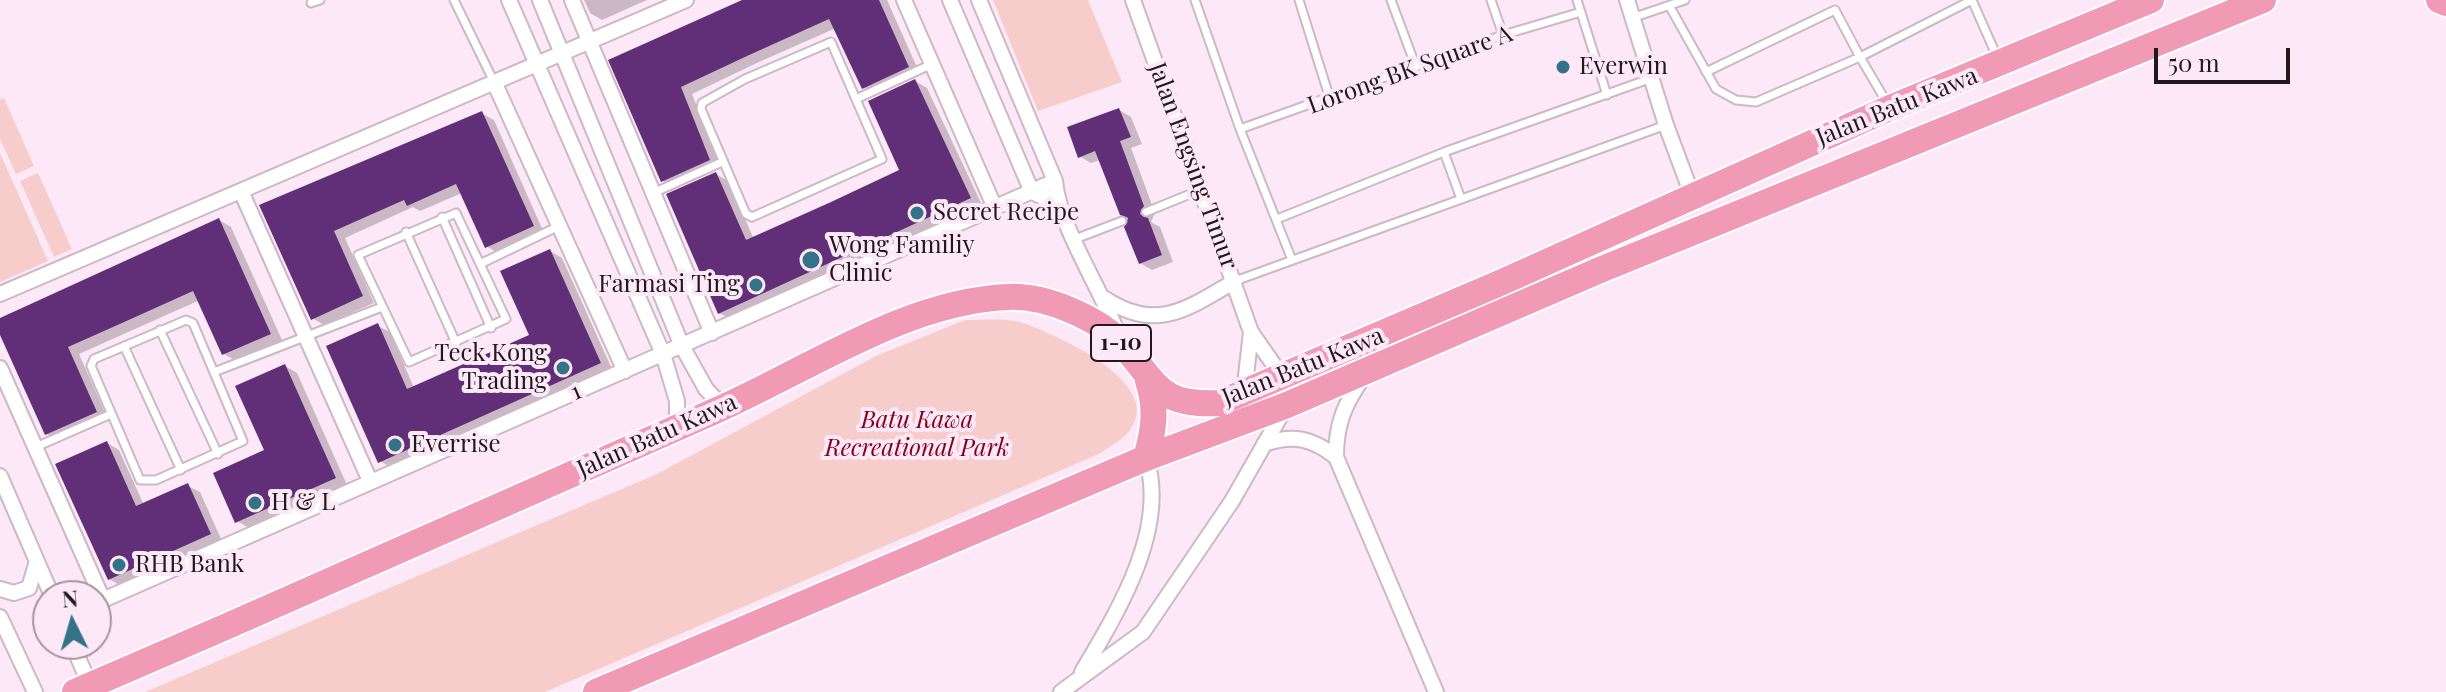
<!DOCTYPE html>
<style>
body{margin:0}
#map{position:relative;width:2446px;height:692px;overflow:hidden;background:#fde8f7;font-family:"Playfair Display",serif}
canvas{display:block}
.north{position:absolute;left:32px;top:580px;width:80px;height:80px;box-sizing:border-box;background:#fde8f7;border:2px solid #a495a0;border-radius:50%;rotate:355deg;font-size:22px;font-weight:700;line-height:32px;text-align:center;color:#1f181d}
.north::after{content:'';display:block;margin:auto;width:28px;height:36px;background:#337287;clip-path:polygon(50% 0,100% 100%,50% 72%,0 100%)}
.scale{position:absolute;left:2154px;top:48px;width:136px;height:36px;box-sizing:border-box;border:4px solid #1f181d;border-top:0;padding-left:10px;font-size:24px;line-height:28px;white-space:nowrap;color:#1f181d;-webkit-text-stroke:6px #fde8f7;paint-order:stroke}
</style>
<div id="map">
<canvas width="2446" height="692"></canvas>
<div class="north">N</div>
<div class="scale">50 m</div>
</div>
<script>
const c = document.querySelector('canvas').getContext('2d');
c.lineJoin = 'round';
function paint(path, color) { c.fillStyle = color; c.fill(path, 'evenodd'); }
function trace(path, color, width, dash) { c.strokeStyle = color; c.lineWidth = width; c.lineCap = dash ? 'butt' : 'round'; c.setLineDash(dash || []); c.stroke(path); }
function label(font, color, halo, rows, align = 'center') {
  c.font = font + ' "Playfair Display",serif'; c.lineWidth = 8; c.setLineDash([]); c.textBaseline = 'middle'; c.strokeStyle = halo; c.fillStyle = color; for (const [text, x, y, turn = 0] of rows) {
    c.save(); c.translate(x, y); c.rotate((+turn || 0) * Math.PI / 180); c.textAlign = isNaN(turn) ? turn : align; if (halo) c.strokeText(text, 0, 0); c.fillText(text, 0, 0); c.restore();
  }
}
const green = new Path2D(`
 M993 0H1088L1122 82 1038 111Z
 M4 98 34 166 16 174 0 139V100Z
 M0 153 48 261 0 282Z
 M38 173 72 249 54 257 20 181Z
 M965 320C982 320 1004 318 1020 322 1053 333 1166 382 1130 430 1124 439 1110 446 1101 453L545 692H145L657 474 876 356Z`);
const shadow = new Path2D(`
 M584 0H647L602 20 590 13Z
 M743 0H887L920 74 876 94 864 88 836 28 759 62 692 94 721 167 675 188 663 181 611 61Z
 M915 81 927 88 982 205 731 319 719 313 716 174 728 181 754 239 902 171Z
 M1119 110 1131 117 1142 144 1131 148 1155 213 1151 222 1160 227 1173 262 1152 270 1140 263 1130 218 1100 160 1091 163 1079 156Z
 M481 113 494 120 544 233 498 253 486 246 462 193 420 211 413 207 345 238 374 303 324 325 312 318 262 206Z
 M219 220 231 227 282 340 236 361 224 354 200 300 79 354 108 419 59 441 47 434 0 330V320Z
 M550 251 562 258 612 369 392 468 380 461 378 326 390 332 414 388 532 336Z
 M285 366 297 373 347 485 249 528 237 521 267 451Z
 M107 443 119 450 144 505 188 486 200 492 222 541 121 586 109 579Z`);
const building = new Path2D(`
 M742 0H879L909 67 862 89 829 19 747 56 681 87 710 160 661 182 608 60Z
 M915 79 971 198 718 314 666 194 716 172 746 240 831 202 899 170 868 101Z
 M1119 108 1131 137 1120 141 1144 206 1140 214 1148 218 1162 255 1139 264 1124 227 1128 218 1120 215 1095 151 1078 158 1067 127Z
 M482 111 534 226 485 248 456 184 407 206 404 200 334 231 363 296 311 320 259 205Z
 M219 218 271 334 222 355 193 291 122 323 68 347 97 412 45 435 0 335V318Z
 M550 249 601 363 378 463 326 346 378 323 407 389 529 335 500 271Z
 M285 364 336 478 235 523 213 473 264 450 235 386Z
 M107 441 136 506 188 483 211 534 108 580 55 464Z`);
const lane = new Path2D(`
 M454 0 495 84
 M1195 0 1240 129 1292 260
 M1299 0 1330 99
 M1391 0 1416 67
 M1491 0 1503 35
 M1577 0 1607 95
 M1972 0 1998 59
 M311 3 320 0
 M1670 7 1716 89 1736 100 1756 102 1860 57 1835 10 1706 72
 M1632 18 1685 0
 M831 42 882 159 752 217 746 214 701 109 702 103 745 79Z
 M856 99 932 64
 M1887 103 1860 57 1972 0
 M1240 129 1503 35 1581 12
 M1444 152 1461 199
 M653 193 722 162
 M1146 212 1200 190
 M456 213 506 319 409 362 358 255Z
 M442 217 491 328
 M1277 219 1444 152 1652 78
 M406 232 456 343
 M1075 239 1122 221
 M482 263 559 226
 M1235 281 1666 125
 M186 320 193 323 243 441 156 480H140L91 366 94 359Z
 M160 330 218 454
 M124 346 181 470
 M214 372 382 307
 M36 447 111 414`);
const street = new Path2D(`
 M509 0 663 354 677 401V428
 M540 0 682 346 706 389 723 407
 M572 0 712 333
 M904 0 995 208
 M950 0 1032 192 1057 203
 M979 0 1055 181C1059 226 1101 289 1118 334
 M1133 0 1251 332 1283 378
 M1627 0 1666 125 1692 195
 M495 84 625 371
 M241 191 370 481
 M0 294 686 0
 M1104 298C1156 333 1187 309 1235 281
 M0 368 103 600
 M1364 376C1345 403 1336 423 1336 457L1436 692
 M1244 393 1251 332
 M1264 444C1293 434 1312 438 1336 457
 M0 476 52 596
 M0 589 14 593 29 588 37 561
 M96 603 1055 181
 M0 617 35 692
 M72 644 90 685
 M1082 672C1117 613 1169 529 1146 458
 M1061 692 1143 632 1232 501 1285 408`);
const highway = new Path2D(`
 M2439 0 2446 3
 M1146 458C1154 430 1157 408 1148 381
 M75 692C289 600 502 506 715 411 808 370 906 301 1008 297 1045 295 1099 318 1123 345 1158 385 1159 406 1219 403L1500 283 1890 108 2151 0
 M596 692 1146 458 1287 405 1600 270 2263 0`);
const markers = [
 [1563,67,8,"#337287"],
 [917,213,8,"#337287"],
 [811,260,10,"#337287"],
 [756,285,8,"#337287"],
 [563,368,8,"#337287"],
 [395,445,8,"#337287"],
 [255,503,8,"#337287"],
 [119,565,8,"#337287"]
];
const shields = [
 [1121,343,60]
];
const shieldNames = [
 ["1-10",1121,343]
];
const poiNames = [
 ["Everwin",1579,67],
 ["Secret Recipe",933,213],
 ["Wong Familiy",829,246],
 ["Clinic",829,274],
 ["Farmasi Ting",740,285,"right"],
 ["Teck Kong",547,354,"right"],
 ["Trading",547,382,"right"],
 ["Everrise",411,445],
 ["H & L",271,503],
 ["RHB Bank",135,565]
];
const streetNames = [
 ["Lorong BK Square A",1410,70,-20],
 ["Jalan Batu Kawa",1897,107,-22],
 ["Jalan Engsing Timur",1193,166,70],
 ["Jalan Batu Kawa",1303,367,-22],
 ["1",576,392,-23],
 ["Jalan Batu Kawa",657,436,-24]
];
const parkNames = [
 ["Batu Kawa",917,421],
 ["Recreational Park",917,449]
];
paint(green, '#f6cdcb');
paint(shadow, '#0003');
paint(building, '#612f78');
trace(lane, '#ccb8c6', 11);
trace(street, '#ccb8c6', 18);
trace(highway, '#fff', 30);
trace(lane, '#fff', 7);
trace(street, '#fff', 14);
trace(highway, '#f19ab6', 26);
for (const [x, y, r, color] of markers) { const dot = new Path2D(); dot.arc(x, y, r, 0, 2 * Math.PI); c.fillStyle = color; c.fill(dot); trace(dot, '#fde8f7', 3); }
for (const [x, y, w] of shields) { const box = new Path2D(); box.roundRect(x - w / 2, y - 18, w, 36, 6); c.fillStyle = '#fde8f7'; c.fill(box); trace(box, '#1f181d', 2); }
label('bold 22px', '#1f181d', null, shieldNames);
label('24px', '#1f181d', '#fde8f7', poiNames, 'left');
label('24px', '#1f181d', '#fde8f7', streetNames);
label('italic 24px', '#85001a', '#fde8f7', parkNames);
</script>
